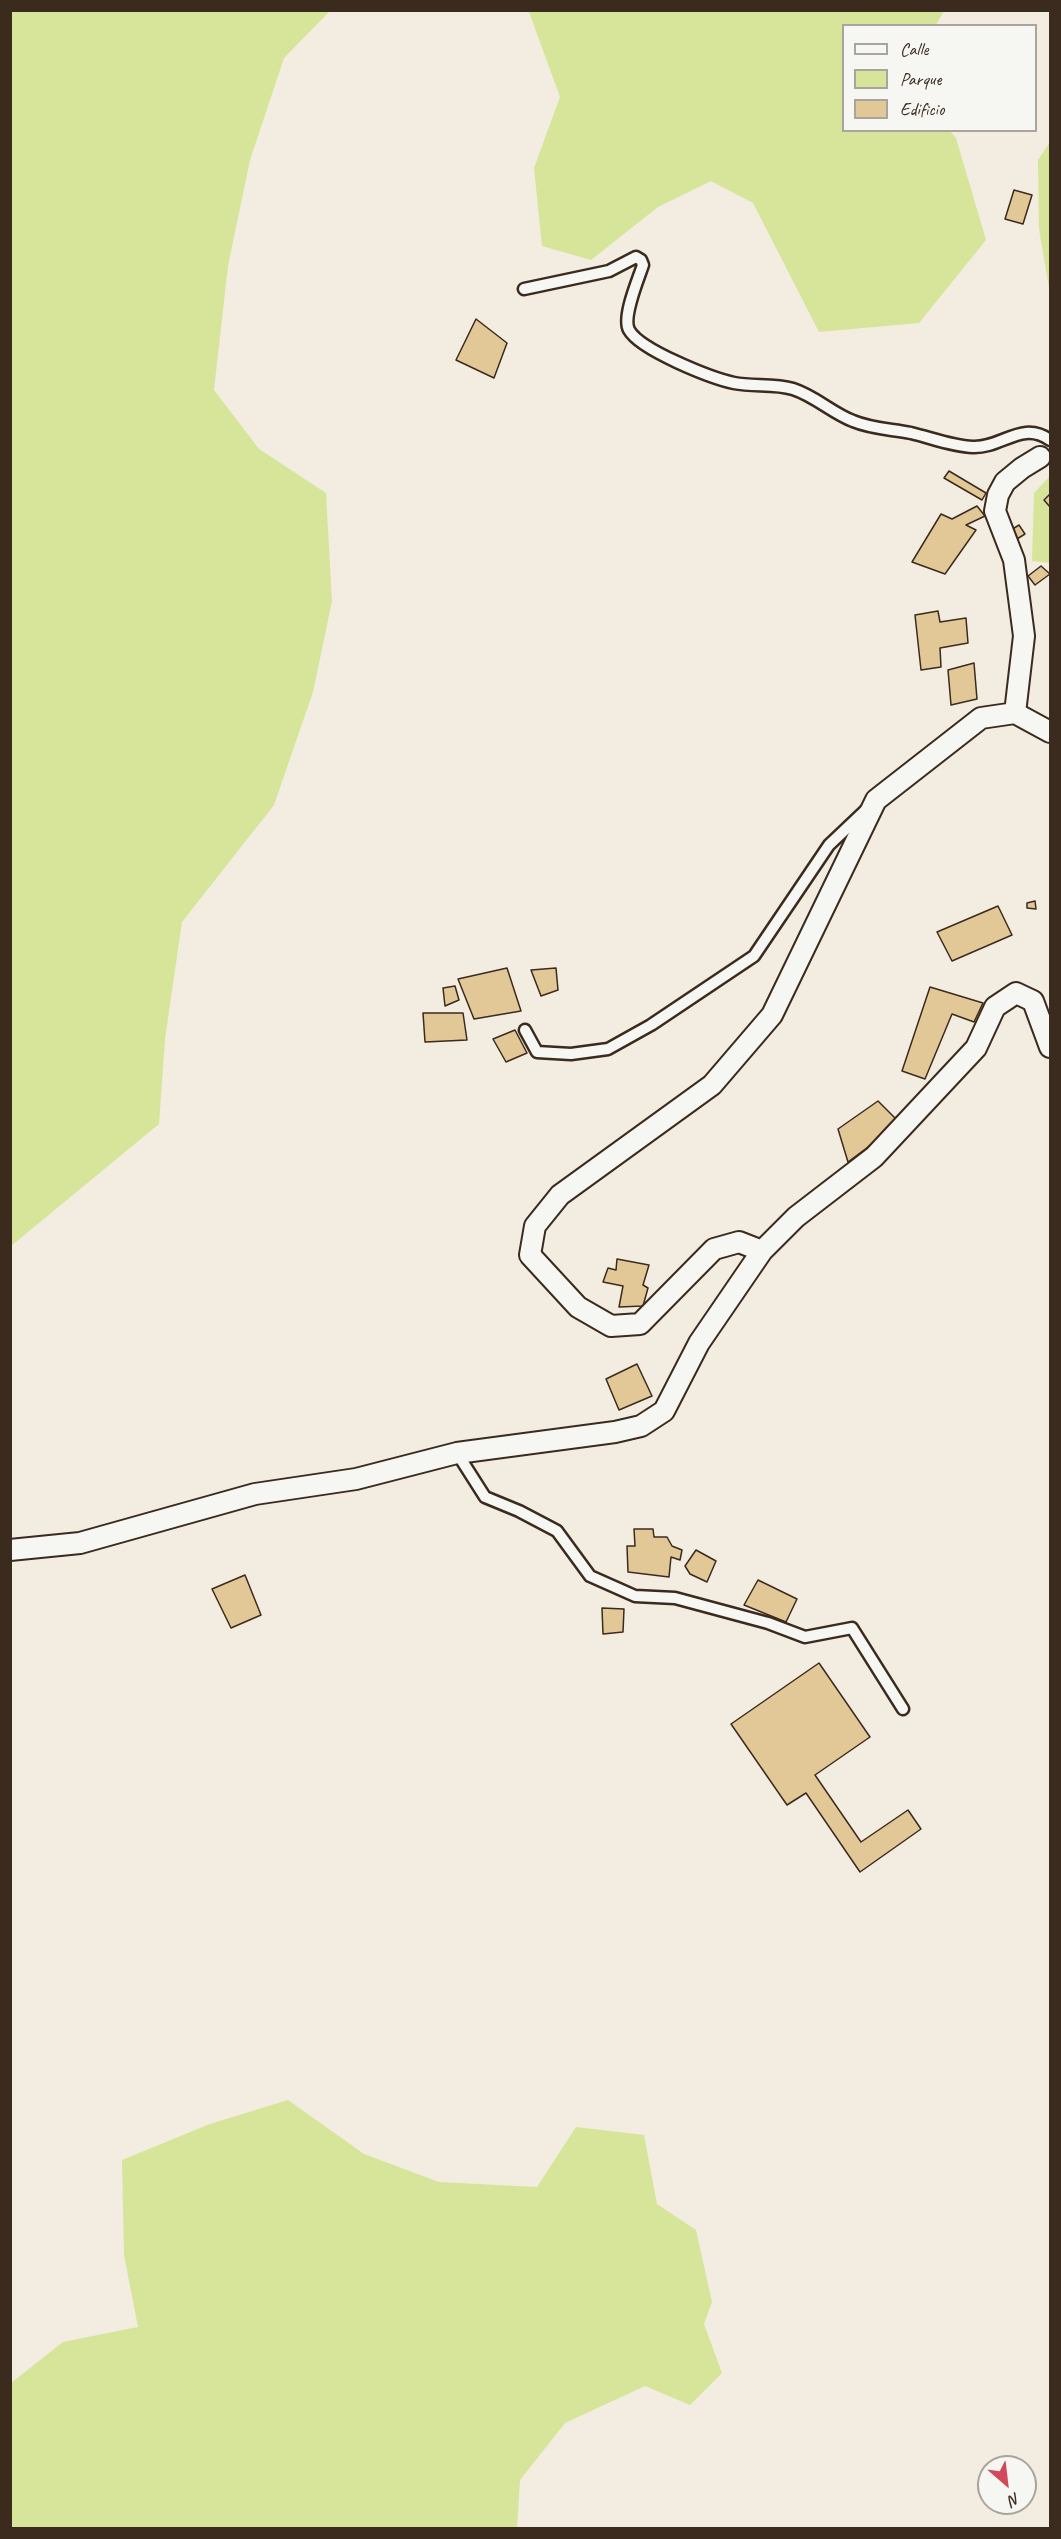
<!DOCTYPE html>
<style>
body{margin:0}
#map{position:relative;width:1061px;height:2539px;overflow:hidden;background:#f2ede0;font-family:Caveat,sans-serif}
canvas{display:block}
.frame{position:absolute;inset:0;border:12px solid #3b2a1e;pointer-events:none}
.legend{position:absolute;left:842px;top:24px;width:195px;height:108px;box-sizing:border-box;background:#f6f6f2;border:2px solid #aba49d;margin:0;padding:8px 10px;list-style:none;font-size:18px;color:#3b2a1e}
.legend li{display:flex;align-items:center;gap:12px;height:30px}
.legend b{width:30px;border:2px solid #aba49d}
.north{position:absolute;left:977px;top:2455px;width:60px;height:60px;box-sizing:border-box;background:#f6f6f2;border:2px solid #aba49d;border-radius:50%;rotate:152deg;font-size:16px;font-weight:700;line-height:24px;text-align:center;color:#3b2a1e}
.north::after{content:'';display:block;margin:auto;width:21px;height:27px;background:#d1495b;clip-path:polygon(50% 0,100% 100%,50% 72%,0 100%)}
</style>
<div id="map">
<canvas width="1061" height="2539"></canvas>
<div class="frame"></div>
<ul class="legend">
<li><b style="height:8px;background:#f6f6f2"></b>Calle</li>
<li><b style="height:16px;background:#d6e599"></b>Parque</li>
<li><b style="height:16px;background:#e2c797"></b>Edificio</li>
</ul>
<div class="north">N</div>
</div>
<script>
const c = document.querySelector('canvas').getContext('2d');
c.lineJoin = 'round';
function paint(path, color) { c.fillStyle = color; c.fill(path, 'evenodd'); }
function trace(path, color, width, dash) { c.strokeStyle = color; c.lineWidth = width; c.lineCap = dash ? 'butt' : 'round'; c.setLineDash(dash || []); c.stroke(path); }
const green = new Path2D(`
 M11 10 330 11 284 58 250 160 228 266 214 390 259 449 326 493 332 601 313 692 274 805 182 922 165 1039 159 1124 11 1246Z
 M529 12 944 11 936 25 844 26V130L950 131 956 138 986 240 919 323 819 332 753 203 711 181 658 207 591 260 542 246 534 168 560 97Z
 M1050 142V294L1039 229 1038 160Z
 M1050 476V563L1032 561 1034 493Z
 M288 2100 364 2154 439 2182 537 2187 576 2127 644 2135 657 2204 696 2230 712 2302 704 2324 722 2373 690 2405 645 2386 565 2423 520 2480 517 2528H11V2383L63 2342 138 2327 124 2255 122 2160 210 2124Z`);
const building = new Path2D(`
 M1014 190 1032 195 1023 224 1005 219Z
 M476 319 507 343 494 378 456 360Z
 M949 471 986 493 982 500 944 478Z
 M1050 494V507L1044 500Z
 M977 506 985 516 966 525 976 530 945 574 912 562 941 514 952 519Z
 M1019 525 1025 534 1017 539 1011 530Z
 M1041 566 1050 574 1035 585 1028 576Z
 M938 611 940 622 966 618 968 643 940 648 941 667 921 670 915 615Z
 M974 663 977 699 951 705 948 670Z
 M1035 901 1036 909 1027 908V903Z
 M998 906 1012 935 952 961 937 932Z
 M507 968 521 1011 474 1019 458 979Z
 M556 968 558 990 541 996 531 970Z
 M455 986 459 1000 445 1006 443 988Z
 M930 987 983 1003 974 1022 952 1014 925 1079 902 1071Z
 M423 1013H463L467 1040 425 1042Z
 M515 1030 527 1053 506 1062 493 1039Z
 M878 1101 900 1123 848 1162 838 1129Z
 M617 1259 649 1265 643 1285 648 1288 643 1306 619 1307 623 1286 603 1282 608 1268 616 1270Z
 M637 1364 652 1396 619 1410 606 1379Z
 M634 1529H653L654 1537H667L672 1546 682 1550 680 1560 671 1557 669 1577 628 1572 627 1546H635Z
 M696 1550 716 1561 707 1582 690 1574 685 1566Z
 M245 1575 261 1615 231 1628 212 1589Z
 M758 1580 797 1599 786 1622 744 1605Z
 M602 1608 624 1609 623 1632 603 1634Z
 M819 1663 870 1737 815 1775 861 1842 908 1810 921 1829 860 1872 806 1793 787 1805 731 1724Z`);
const lane = new Path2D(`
 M524 289 609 271 636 257 641 260 643 265C638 280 622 317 629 330 640 350 711 378 734 383 753 387 774 383 793 389 815 396 832 413 853 421 872 429 891 429 911 433 932 438 951 446 973 447 1002 448 1022 420 1050 440
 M525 1030 537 1052 571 1054 608 1049 651 1025 754 956 829 845 867 809
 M457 1453 485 1497 519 1511 557 1531 590 1576 635 1596 675 1598 768 1623 805 1637 852 1628 903 1709`);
const street = new Path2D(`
 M1015 713 1024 636 1014 560 995 511 998 495 1005 482 1022 468 1040 457
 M762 1251 796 1217 874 1157 976 1048 995 1007 1016 993 1033 1001 1050 1047
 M10 1550 80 1543 255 1494 356 1479 457 1453 615 1432 641 1426 664 1411 699 1343 762 1251 739 1242 714 1249 640 1324 611 1326 578 1307 530 1255 535 1226 560 1195 712 1085 772 1015 876 800 981 718 1015 713 1050 732`);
paint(green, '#d6e599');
paint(building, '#e2c797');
trace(building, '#3b2a1e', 1.5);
trace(lane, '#3b2a1e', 15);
trace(street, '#3b2a1e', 24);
trace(lane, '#f6f6f2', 10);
trace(street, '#f6f6f2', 20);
</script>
